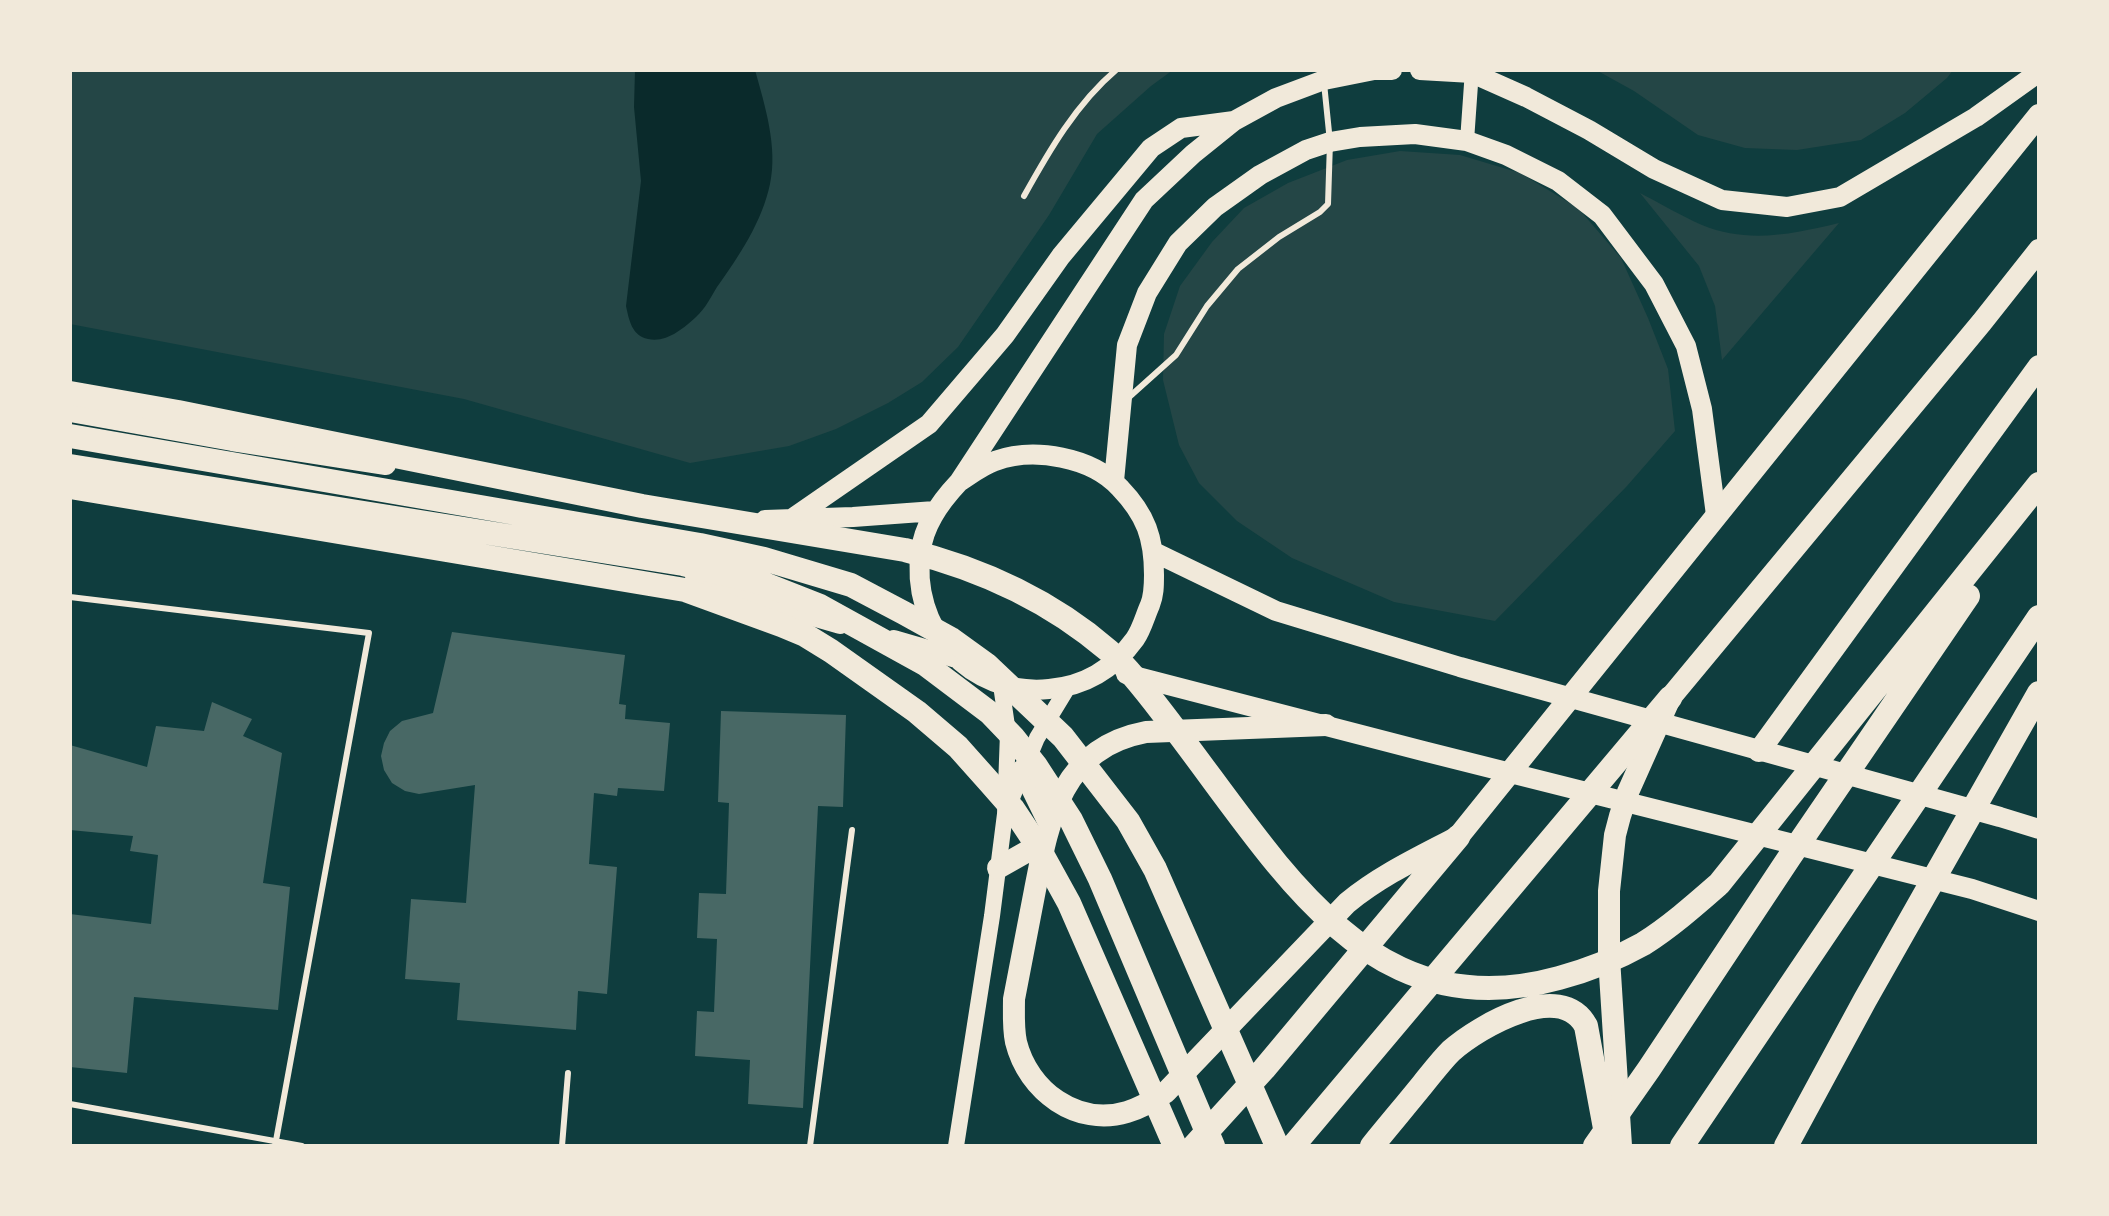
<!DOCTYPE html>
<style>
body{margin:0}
#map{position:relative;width:2109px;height:1216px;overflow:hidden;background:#0f3d3e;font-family:"Alegreya Sans",sans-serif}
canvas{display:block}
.frame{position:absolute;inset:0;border:72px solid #f1e9da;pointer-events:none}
</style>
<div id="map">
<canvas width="2109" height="1216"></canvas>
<div class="frame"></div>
</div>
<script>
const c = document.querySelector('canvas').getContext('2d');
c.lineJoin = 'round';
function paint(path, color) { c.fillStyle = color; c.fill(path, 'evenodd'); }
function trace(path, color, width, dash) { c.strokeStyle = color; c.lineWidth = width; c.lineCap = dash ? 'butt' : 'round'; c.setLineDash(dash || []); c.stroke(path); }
const green = new Path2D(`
 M70 70H1173L1151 86 1097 134 1049 215 958 347 922 382 888 403 836 429 789 446 690 463 464 399 70 324Z
 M1596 70H1953L1947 78 1905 113 1861 140 1797 150 1745 148 1698 135 1634 91Z
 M1400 151 1460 155 1520 173 1578 208 1621 258 1648 318 1668 369 1675 431 1627 486 1495 621 1394 602 1292 558 1237 521 1199 483 1179 445 1163 380 1164 334 1180 286 1212 242 1244 208 1288 183 1347 160Z
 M1640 193C1660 203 1681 216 1702 225 1748 244 1793 234 1839 223L1722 360 1715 306 1699 266Z`);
const water = new Path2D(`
 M635 70H755C765 106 778 147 770 184 762 222 739 256 717 287 711 297 705 309 696 317 683 329 666 343 648 339 632 336 629 320 626 306L641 181 634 107Z`);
const building = new Path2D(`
 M452 632 625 655 619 704 626 705 625 719 670 723 664 791 618 788 617 796 594 793 589 864 617 867 607 994 578 991 576 1030 457 1020 460 983 405 979 411 899 466 903 475 785 419 794 405 791 392 783 384 770 381 756 384 743 390 731 402 721 433 713Z
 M212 702 252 719 243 736 282 753 263 883 290 887 278 1010 134 997 127 1073 70 1067V914L151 924 158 855 130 851 133 836 70 830V745L147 767 156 726 204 731Z
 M721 711 846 715 843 807 818 806 803 1108 748 1104 750 1060 695 1056 697 1011 714 1012 717 939 697 938 699 893 726 894 729 803 718 802Z`);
const service = new Path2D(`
 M1024 196C1049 151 1076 104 1116 70
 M1127 399 1176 355 1207 306 1238 269 1279 237 1320 212 1328 204 1330 142 1324 83
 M70 597 369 633 275 1146
 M70 1104 302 1146
 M562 1146 568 1073
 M810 1146 852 830`);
const tertiary = new Path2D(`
 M1467 141 1472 70`);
const secondary = new Path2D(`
 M1009 805 1037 738 1068 687
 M956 1146 992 916 1005 814 1008 733 1001 685`);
const primary = new Path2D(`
 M1420 70 1472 73 1526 97 1589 130 1654 169 1722 200 1787 207 1840 197 1976 117 2039 72
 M70 412 232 441 386 465
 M1114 481 1127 345 1147 293 1178 243 1215 207 1260 175 1306 150 1330 142 1360 137 1415 134 1467 141 1506 155 1558 181 1602 215 1654 284 1686 346 1702 409 1716 515
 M959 482C970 475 983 465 995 461 1034 447 1092 457 1120 488 1146 515 1154 538 1154 575 1154 586 1154 595 1150 605 1145 616 1142 629 1135 639 1114 668 1085 686 1049 689 970 697 909 628 921 550 924 525 941 501 959 482L1144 200 1193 154 1234 121 1276 98 1324 80 1374 70H1392
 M793 518 929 424 1005 335 1061 256 1151 148 1181 128 1234 121
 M765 520 853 517 935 511
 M1154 552 1276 611 1460 667 2000 817 2039 829
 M694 582 840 624
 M894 640 956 658
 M1126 674 1423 751 1972 889 2039 911`);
const trunk = new Path2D(`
 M1326 725 1146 732C1062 748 1049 817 1035 890 1028 926 1021 962 1014 999 1014 1013 1013 1028 1016 1042 1028 1091 1077 1127 1127 1112 1141 1108 1154 1100 1166 1092L1347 903C1381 875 1420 857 1458 837L2039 115
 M1759 751 2039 366
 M1023 770 1049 823
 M998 868 1044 842
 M1621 1146 1609 958V891L1615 835 1620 816 1628 792 1670 698 1982 322 2039 250`);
const motorway = new Path2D(`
 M70 393 178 412 642 506 905 550C979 568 1051 601 1109 651 1130 669 1154 702 1171 724 1207 771 1240 819 1277 864 1354 957 1435 1012 1559 978 1589 970 1616 959 1643 944 1670 927 1695 905 1719 884L2039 484
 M70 436 700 545 764 559 851 585 904 613 951 639 987 665 1063 737 1128 821 1155 869 1277 1146
 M70 466 683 564 759 582 820 606 925 664 990 713 1013 737 1036 766 1071 820 1100 879 1213 1146
 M70 487 685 590 781 625 805 635 831 651 917 712 958 747 991 784 1013 809 1037 845 1069 903 1175 1146
 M1194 1146 1264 1069 1458 837
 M1293 1146 1670 698
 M1372 1146C1389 1125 1406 1105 1423 1084 1432 1073 1441 1061 1451 1051 1479 1026 1561 979 1586 1026L1607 1139
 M1595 1146 1649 1069 1789 858 1968 596
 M1682 1146 2039 617
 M1786 1146 1865 1000 2039 693`);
paint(green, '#244646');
paint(water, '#0a2a2b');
paint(building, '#486865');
trace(service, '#f1e9da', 6);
trace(tertiary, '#f1e9da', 14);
trace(secondary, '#f1e9da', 16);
trace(primary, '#f1e9da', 20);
trace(trunk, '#f1e9da', 22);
trace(motorway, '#f1e9da', 24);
</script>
